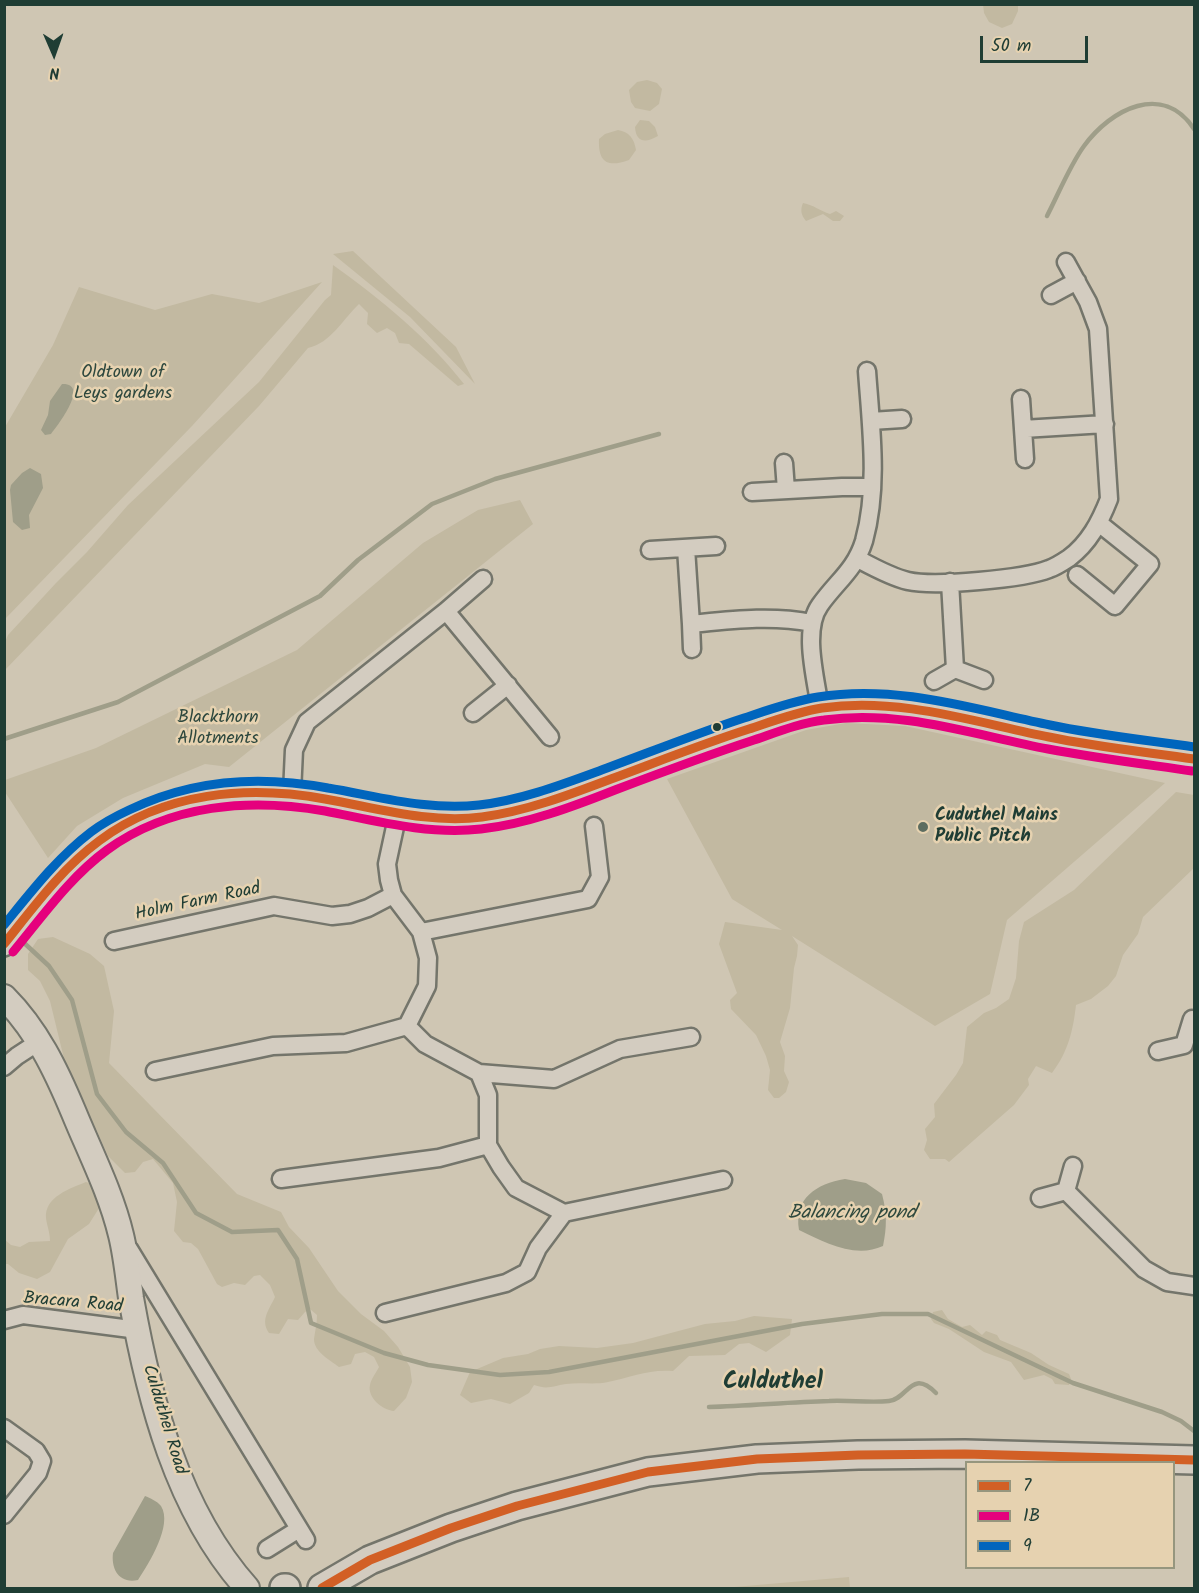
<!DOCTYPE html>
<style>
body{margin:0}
#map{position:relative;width:1199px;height:1593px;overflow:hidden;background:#cfc6b3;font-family:Kalam,sans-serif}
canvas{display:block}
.frame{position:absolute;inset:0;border:6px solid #1f3d34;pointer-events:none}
.legend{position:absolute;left:965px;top:1461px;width:210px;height:108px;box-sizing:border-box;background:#e6d2b0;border:2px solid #96967e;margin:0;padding:8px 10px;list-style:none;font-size:18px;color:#1f3d34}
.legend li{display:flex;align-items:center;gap:12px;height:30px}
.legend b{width:30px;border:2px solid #96967e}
.north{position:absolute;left:24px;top:24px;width:60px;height:60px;-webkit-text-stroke:4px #e6d2b0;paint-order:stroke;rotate:178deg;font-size:16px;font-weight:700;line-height:24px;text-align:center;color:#1f3d34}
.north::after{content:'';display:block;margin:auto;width:21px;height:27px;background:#1f3d34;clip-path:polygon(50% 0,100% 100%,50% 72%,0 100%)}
.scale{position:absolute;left:980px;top:36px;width:108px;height:27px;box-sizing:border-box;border:3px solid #1f3d34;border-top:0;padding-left:8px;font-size:18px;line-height:21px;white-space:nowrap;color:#1f3d34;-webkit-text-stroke:4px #e6d2b0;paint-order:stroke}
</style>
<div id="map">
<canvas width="1199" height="1593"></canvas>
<div class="frame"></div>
<ul class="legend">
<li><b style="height:8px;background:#d25f25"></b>7</li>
<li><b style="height:8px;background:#e5007d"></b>1B</li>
<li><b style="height:8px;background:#0065bd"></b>9</li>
</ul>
<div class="north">N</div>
<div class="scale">50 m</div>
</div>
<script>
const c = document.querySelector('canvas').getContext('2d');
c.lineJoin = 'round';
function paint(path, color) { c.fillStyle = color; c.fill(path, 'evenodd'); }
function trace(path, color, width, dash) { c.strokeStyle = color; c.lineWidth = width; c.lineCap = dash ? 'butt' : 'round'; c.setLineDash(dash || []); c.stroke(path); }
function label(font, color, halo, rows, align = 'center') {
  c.font = font + ' Kalam,sans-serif'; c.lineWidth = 5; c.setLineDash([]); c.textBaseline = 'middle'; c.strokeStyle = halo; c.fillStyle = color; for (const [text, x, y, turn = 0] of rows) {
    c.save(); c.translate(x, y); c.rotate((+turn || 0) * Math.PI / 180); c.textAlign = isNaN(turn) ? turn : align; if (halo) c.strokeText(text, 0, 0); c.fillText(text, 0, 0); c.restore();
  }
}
const built = new Path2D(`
 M849 1577 850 1588H723Z`);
const green = new Path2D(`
 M983 4 1018 5V11L1012 24 1002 28 989 22 984 13Z
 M647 80 657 83 662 89 659 104 650 111 635 108 631 102 629 90 637 82Z
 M640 120 649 121 655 127 658 136C646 143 636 143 635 127Z
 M618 130C629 132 634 138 636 150L629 160C607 168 598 162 599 139L605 134Z
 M803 203C814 205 820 211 830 214L836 211 844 216 840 221H833L823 214 806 221C801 215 800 210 803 203Z
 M353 251 456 347 475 384 410 317 333 254Z
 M333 265C381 299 428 338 464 384L458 386 409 344 399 343 395 333 387 328 377 333 367 324 368 313 359 304C343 319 331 343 308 348L259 406 5 670V642L8 635 56 583 87 552 128 505 259 382 325 300 331 295Z
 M322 282 192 426 5 619V427L53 345 79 287 155 310 212 294 259 303Z
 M520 500 533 524 229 767 205 764 123 798 77 826 48 858 5 792V780L96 748 297 650 423 543 478 510Z
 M846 723 905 726 1165 783 1007 920 990 994 935 1026 792 936 798 945 797 956 794 968 790 1008 780 1042 785 1056 784 1071 789 1082 786 1092 779 1098H774L768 1090 770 1070 766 1056 756 1035 731 1009 730 1000 737 993 719 944 725 922 782 930 732 899 667 779 806 730Z
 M1176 792 1194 795V868L1143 917 1138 934 1123 955 1116 976 1108 986 1091 999 1076 1005C1073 1031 1068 1052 1052 1073L1036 1066 1028 1079 1029 1085 1014 1105 949 1162 945 1159H930L924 1150 927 1140 925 1129 935 1117 934 1104 956 1075 963 1063 967 1027 984 1013 996 1008 1009 999 1016 978 1019 941 1024 922 1074 890Z
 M53 937 90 954 104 966 114 1011 109 1063 237 1194 281 1212 289 1227 309 1248 338 1291 361 1314 384 1331 398 1347 410 1367 412 1382 406 1398 394 1411C382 1410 367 1397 370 1385 371 1379 376 1373 379 1367L374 1357 365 1352 355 1354 351 1364 339 1367C330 1360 314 1352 314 1339 315 1331 317 1324 317 1315L310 1309 305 1312 298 1320 288 1319 279 1334 269 1333C260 1320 269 1310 275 1297L270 1285 260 1275 254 1276 245 1285 234 1283 222 1287 217 1284 198 1249 191 1243 183 1242 174 1231 177 1202 173 1183 153 1159 143 1162 135 1172 125 1173 108 1156 96 1129 68 1075 50 1001 40 981 28 970V954L38 939Z
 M86 1182 97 1186 101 1205 89 1224 68 1239 50 1272 37 1279 19 1273 8 1264H5L4 1239 11 1245 20 1247 29 1242 50 1241C50 1232 47 1226 46 1218 44 1197 71 1188 86 1182Z
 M942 1310 948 1319 962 1327 970 1325 982 1335 986 1331 997 1335 1000 1340 1031 1353 1049 1365 1069 1374 1071 1379 1069 1385 1055 1384 1052 1379 1044 1375 1024 1380 1011 1362 984 1352 949 1329 934 1323 931 1319 933 1312Z
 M754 1316 792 1319 790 1335 766 1352 749 1343 739 1344 725 1355 689 1356 673 1371C648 1369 632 1377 608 1382 595 1385 580 1382 566 1384 552 1386 548 1390 534 1385L529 1393 510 1404 491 1399 471 1403 460 1395 470 1372 503 1358 528 1354 540 1349 559 1346 597 1348 633 1343 705 1324 735 1321Z`);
const water = new Path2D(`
 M62 384C90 383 59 424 51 434L45 435 41 430 48 415 50 401Z
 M30 468 41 474 43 488 29 515 30 528 22 530 13 522 10 490 11 485 22 473Z
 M845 1179 866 1183 882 1194C887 1213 887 1227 883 1246 855 1259 824 1242 799 1230 794 1198 816 1184 845 1179Z
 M145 1496C150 1498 157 1501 161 1506 173 1525 149 1563 138 1580 119 1584 111 1569 113 1553Z`);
const stream = new Path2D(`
 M1047 216C1058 195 1070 165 1084 146 1111 109 1163 82 1194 129
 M4 739 118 702 320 596 358 560 432 504 495 479 659 434
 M4 925 6 926
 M22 941 49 966 72 1000 97 1094 126 1132 163 1163 196 1213 232 1232 278 1230 297 1259 311 1323 384 1353 428 1365 500 1375 549 1372 802 1324 882 1314H928L1073 1383 1162 1412 1181 1421 1194 1431
 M709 1407C749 1406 789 1402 829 1401 849 1400 870 1403 889 1401 908 1399 911 1368 936 1393`);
const minor = new Path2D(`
 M1051 295 1077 281
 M1021 399 1025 459
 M871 421 902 419
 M1023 429 1105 424
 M784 463 786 490
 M752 492 842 487H871
 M686 548 691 624C732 620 771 615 812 623
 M650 550 716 546
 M858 559C873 567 891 577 908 581 934 587 1024 579 1049 569 1055 567 1063 562 1069 558 1089 543 1100 522 1109 499L1098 329 1088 302 1066 262
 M1077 575 1115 606 1150 564 1100 524
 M950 582 955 669
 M446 611 550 737
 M691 624 692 649
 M934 681 955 669 984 680
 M820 708C816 679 802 630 820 605 837 581 855 570 864 541 879 487 871 427 867 371
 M473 713 508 685
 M292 793 294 750 307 722 446 611 483 579
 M421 932 588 899 600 877 594 826
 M114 941 274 906 332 916 350 914 368 908 393 895
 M407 1026 425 1044 479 1073 488 1095V1145L501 1167 516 1188 564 1213 723 1180
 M1158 1051 1184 1045 1192 1019
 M4 1067 17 1056 40 1041
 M155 1071 273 1046 346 1043 407 1026 427 986 428 958 421 932 393 895 389 880 387 864 398 813
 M479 1073 554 1079 620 1049 691 1037
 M1073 1166 1066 1191 1144 1269 1167 1282 1194 1286
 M281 1179 439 1158 488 1145
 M1040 1198 1066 1191
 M129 1249 306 1540
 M385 1313 506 1283 527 1272 538 1248 564 1213
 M4 1320 23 1315 138 1330
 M4 1428 36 1451 42 1461 38 1473 4 1515
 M267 1549 299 1529`);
const tertiary = new Path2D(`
 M4 945C32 910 59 873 94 845 103 837 115 831 126 825 190 790 253 785 324 799 375 808 430 824 482 817 527 810 569 795 611 779 657 762 702 744 749 729 773 721 798 712 822 708 898 696 975 721 1049 737 1097 746 1146 752 1194 759`);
const secondary = new Path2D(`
 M4 997C37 1030 56 1070 74 1113 90 1152 111 1193 121 1235 126 1255 128 1277 131 1298 149 1399 177 1510 247 1588`);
const primary = new Path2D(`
 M284 1588H286
 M322 1588 370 1560 451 1528 517 1506 648 1472 757 1459 858 1455 965 1454 1194 1460`);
const bus1 = new Path2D(`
 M4 944C33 908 61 869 99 841 164 792 247 785 325 799 377 808 429 824 482 817 527 811 569 795 611 779 657 762 702 744 749 729 773 721 797 712 822 708 900 697 974 722 1049 737 1097 747 1146 752 1194 759
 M322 1588 370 1560 451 1528 517 1506 648 1472 757 1459 858 1455 965 1454 1194 1460`);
const bus2 = new Path2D(`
 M13 952C42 917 70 877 107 850 170 804 250 798 325 811 376 821 428 835 481 829 527 824 572 807 615 790 660 773 705 756 751 741 775 733 799 723 824 720 901 709 974 735 1048 749 1096 758 1144 764 1192 771`);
const bus3 = new Path2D(`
 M4 925C31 892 57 858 91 832 103 823 116 816 129 810 193 779 259 775 328 788 377 796 428 811 479 805 523 800 566 783 607 768 653 751 698 733 744 718 768 710 793 701 818 697 897 684 973 709 1050 725 1097 735 1146 740 1194 747`);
const markers = [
 [717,727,5,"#1f3d34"],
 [923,827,6,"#5d6d60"]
];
const parkNames = [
 ["Oldtown of",123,374],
 ["Leys gardens",123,395],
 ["Blackthorn",218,719],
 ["Allotments",218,740]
];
const poiNames = [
 ["Cuduthel Mains",935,817],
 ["Public Pitch",935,838]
];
const streetNames = [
 ["Holm Farm Road",198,903,-12],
 ["Bracara Road",73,1304,5],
 ["Culduthel Road",163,1420,73]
];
const waterNames = [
 ["Balancing pond",852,1215]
];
const districtNames = [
 ["Culduthel",773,1384]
];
paint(built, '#c5bba2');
paint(green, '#c2b9a1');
paint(water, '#9f9e89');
trace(stream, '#9f9e89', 4.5);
trace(minor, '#74756b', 21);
trace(tertiary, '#74756b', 26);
trace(secondary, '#74756b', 28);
trace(primary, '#74756b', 32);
trace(minor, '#d3ccc0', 16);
trace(tertiary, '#d3ccc0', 21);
trace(secondary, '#d3ccc0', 24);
trace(primary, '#d3ccc0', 27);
trace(bus1, '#d25f25', 9);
trace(bus2, '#e5007d', 9);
trace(bus3, '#0065bd', 9);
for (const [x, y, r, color] of markers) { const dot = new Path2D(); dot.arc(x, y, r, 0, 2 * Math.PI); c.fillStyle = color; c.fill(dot); trace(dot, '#e6d2b0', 2); }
label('18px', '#2e483e', '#e6d2b0', parkNames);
label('bold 18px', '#1f3d34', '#e6d2b0', poiNames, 'left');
label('18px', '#1f3d34', '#e6d2b0', streetNames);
label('italic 20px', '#2f493e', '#e6d2b0', waterNames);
label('bold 24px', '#1f3d34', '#e6d2b0', districtNames);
</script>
